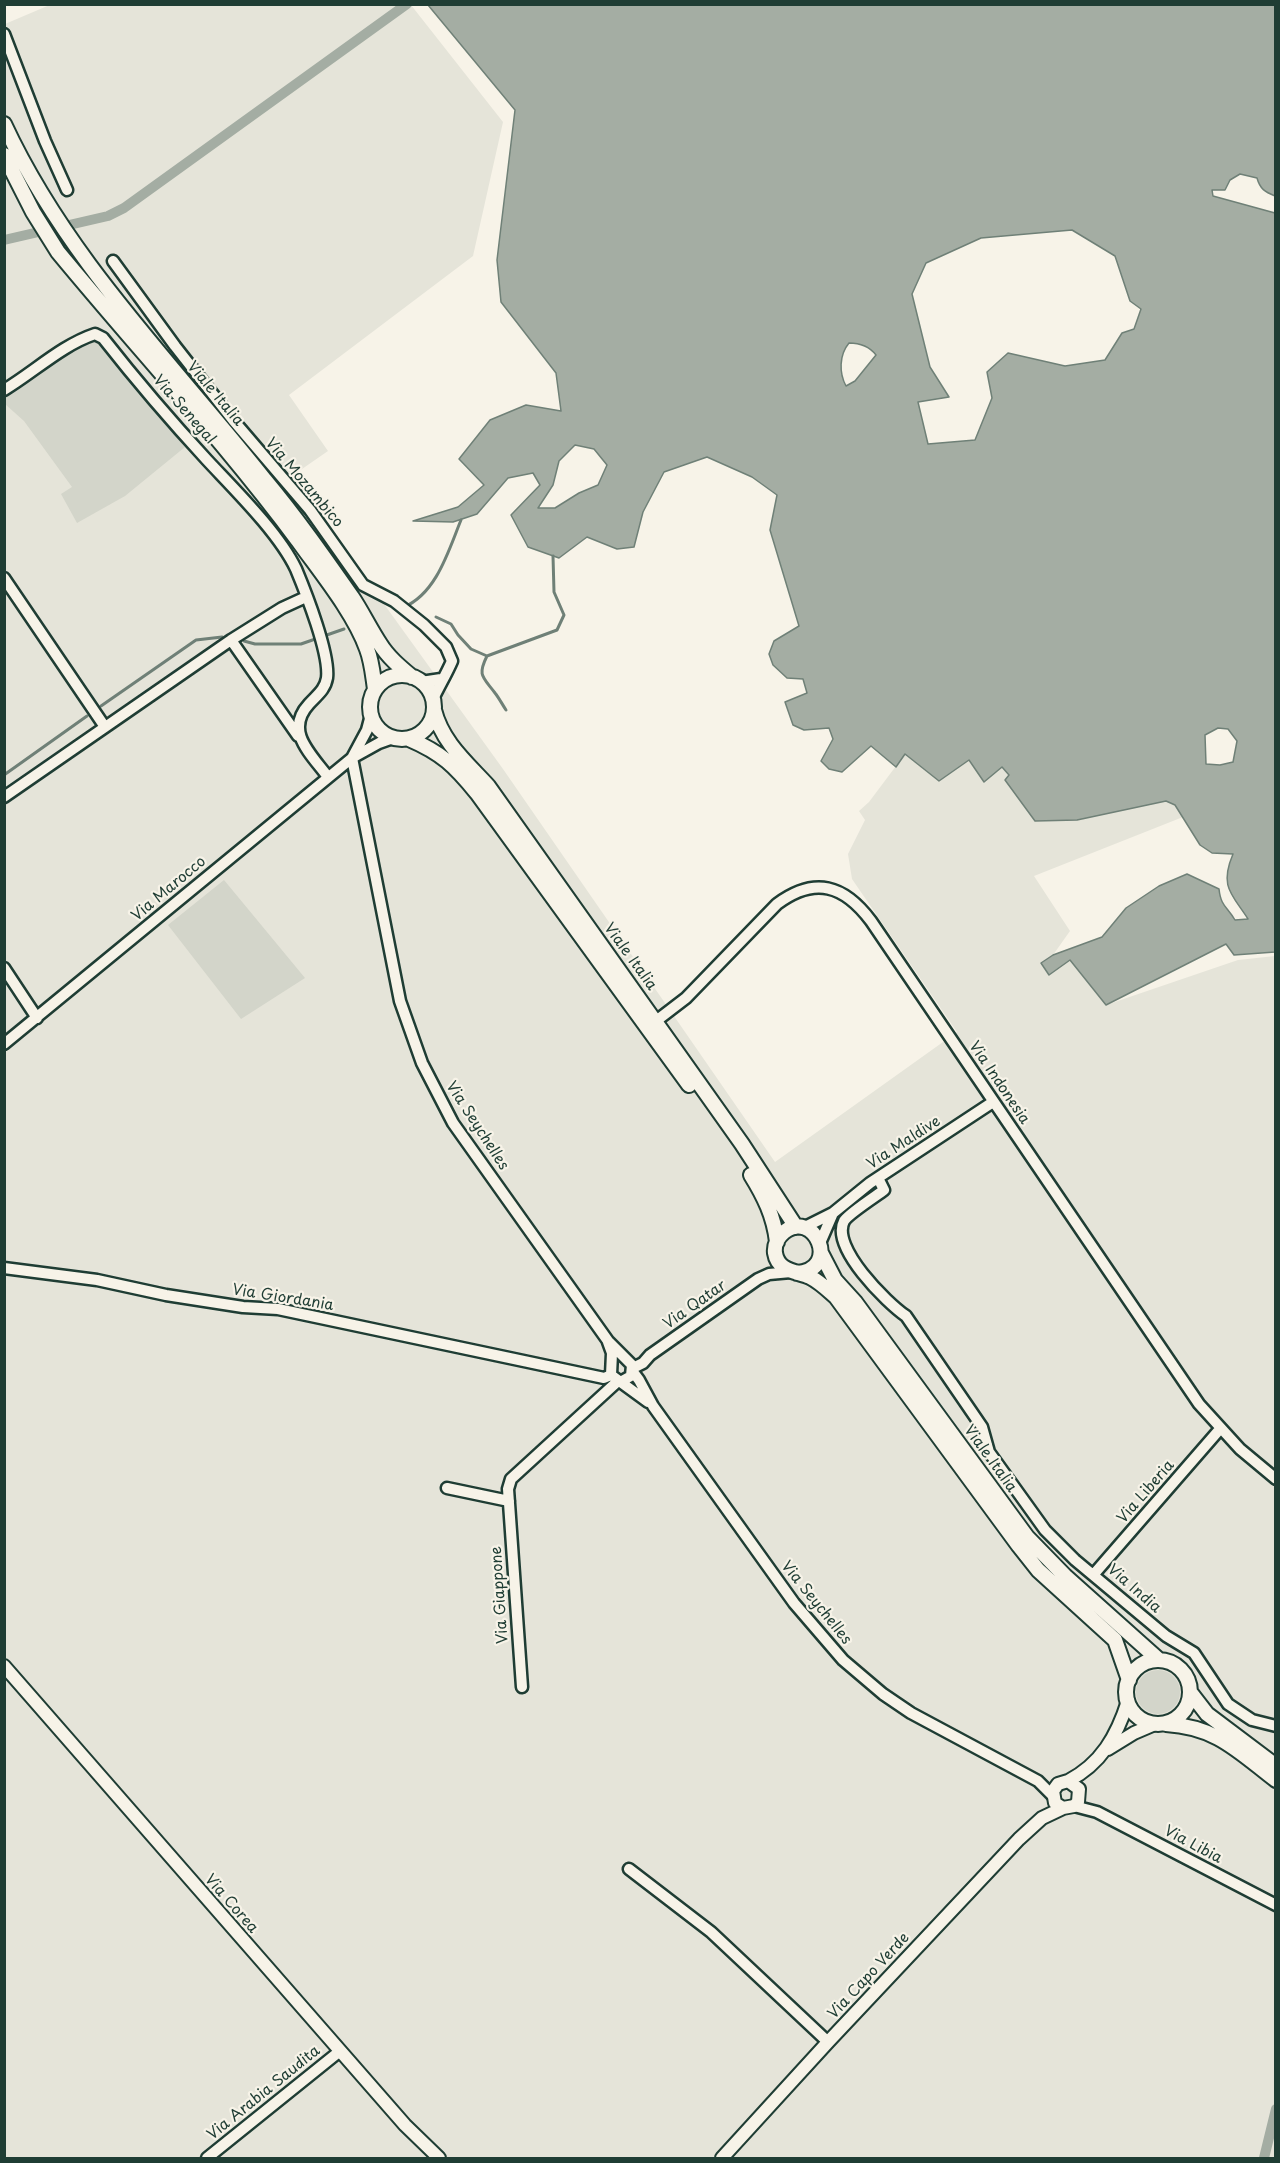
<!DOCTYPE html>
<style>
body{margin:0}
#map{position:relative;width:1280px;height:2163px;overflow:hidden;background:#f7f3e8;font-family:"Playpen Sans",sans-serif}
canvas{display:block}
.frame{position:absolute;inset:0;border:6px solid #1f3d34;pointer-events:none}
</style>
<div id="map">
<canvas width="1280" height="2163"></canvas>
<div class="frame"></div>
</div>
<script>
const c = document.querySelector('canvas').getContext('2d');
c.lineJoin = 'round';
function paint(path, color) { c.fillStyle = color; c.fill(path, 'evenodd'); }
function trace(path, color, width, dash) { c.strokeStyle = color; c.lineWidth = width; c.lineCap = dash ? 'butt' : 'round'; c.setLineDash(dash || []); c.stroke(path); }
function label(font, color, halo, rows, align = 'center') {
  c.font = font + ' "Playpen Sans",sans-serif'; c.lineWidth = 4.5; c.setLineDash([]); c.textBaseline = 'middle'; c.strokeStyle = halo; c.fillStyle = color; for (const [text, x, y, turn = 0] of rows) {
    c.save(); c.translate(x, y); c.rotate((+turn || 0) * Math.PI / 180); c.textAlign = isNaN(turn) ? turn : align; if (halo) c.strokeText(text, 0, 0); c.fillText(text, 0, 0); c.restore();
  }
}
const built = new Path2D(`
 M52 4 411 5 503 122 473 256 289 395 328 451 289 478 296 482 503 769 775 1162 957 1032 852 879 848 854 865 820 859 811 869 802 905 754 927 772 969 759 1002 767 1009 776 1077 820 1166 801 1175 805 1183 817 1034 876 1070 931 1053 955 1041 963 1070 959 1106 1005 1238 960 1275 956V2158H5V24Z`);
const green = new Path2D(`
 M92 337 185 447 125 496 77 523 61 494 72 487 24 421 5 404V393Z
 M224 880 305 978 241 1019 168 925Z
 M1136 1692a22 22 0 1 1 44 0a22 22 0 1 1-44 0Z`);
const water = new Path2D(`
 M428 5H1275V196C1265 192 1260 189 1257 178L1240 174 1230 180 1225 190H1212L1213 196 1275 213V952L1234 955 1226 944 1106 1005 1070 960 1049 975 1041 963 1053 955 1102 937 1126 908 1159 886 1187 874 1219 889C1221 907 1227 906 1235 920L1248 919C1232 894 1219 887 1233 854L1212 853 1200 845 1175 805 1166 801 1077 820 1035 821 1005 780 1009 775 1002 767 984 782 969 760 939 781 905 754 896 767 871 746 842 772 829 769 821 761 833 739 829 728 804 730 793 725 785 702 807 693 803 679 787 678 773 665 769 654 774 641 799 626 770 530 777 495 752 477 707 457 664 472 643 512 634 547 617 549 587 537 559 558 528 547 511 515 540 485 533 473 508 478 477 514 453 522 413 521 458 507 484 485 459 459 490 420 526 405 561 411 556 373 501 302 497 260 515 110ZM1072 230 1115 256 1130 301 1141 309 1134 329 1122 333 1105 360 1065 366 1008 353 987 372 992 398 975 440 928 444 918 402 949 397 930 367 912 294 926 263 981 238ZM849 343C860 343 869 346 876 355L855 381 846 386C839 373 839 355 849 343ZM575 445 594 449 607 465 598 485 579 493 555 508H538L553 485 559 461ZM1218 728 1228 729 1237 741 1233 762 1220 765 1206 764 1205 735Z`);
const stream = new Path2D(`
 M404 607C437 593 449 549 461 520
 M436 617 451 624 458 635 471 649 487 656 557 630 564 615 554 592 553 556
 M244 641 255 644H301L344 629
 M487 656C477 676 483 677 495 693 499 698 502 704 506 710
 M101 706 196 640 222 637
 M4 775 87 716`);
const canal = new Path2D(`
 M4 240 108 216 124 208 407 4
 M1264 2158 1276 2109`);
const minor = new Path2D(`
 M4 34 45 141 67 190
 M113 261 175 346 233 420 310 510 363 585 394 601 424 625 446 647 452 661C446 675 439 686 433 699
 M4 390C34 372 62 345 95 334L103 338C136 380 171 421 207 460 234 489 279 533 296 569 306 593 330 654 327 678 325 690 317 695 309 704 284 731 311 754 328 777
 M4 578 105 727
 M231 640 298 736
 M421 682 441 679
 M352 758 400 1001 422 1063 453 1123 608 1341 632 1365 631 1376 622 1381
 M352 758 367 730 371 715
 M4 797 231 640 282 608 306 597
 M4 968 37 1018
 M656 1021 686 998 777 904C815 876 844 885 871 921L1199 1404 1240 1449 1276 1479
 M4 1044 352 758 379 743 393 738
 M878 1178 884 1190C876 1196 848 1214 844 1221 830 1247 887 1303 906 1316L982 1427 989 1452 1045 1530 1075 1560 1166 1636 1194 1653 1228 1704 1252 1720 1276 1726
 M803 1228 833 1213 870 1183 993 1102
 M820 1243 833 1213
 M4 1268 97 1280 166 1295 243 1307 278 1309 604 1378 611 1375
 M608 1342 612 1353 611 1375 648 1402
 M633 1368 643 1363 650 1355 758 1279 769 1274 791 1272
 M633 1372 639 1380 653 1406 794 1603 843 1660 883 1694 911 1713 1038 1781 1052 1795
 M447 1488 509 1501
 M1094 1574 1220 1429
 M522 1687 508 1489 511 1479 618 1381
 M1074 1806 1097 1812 1276 1905
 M629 1869 711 1932 828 2042
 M207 2158 340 2051`);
const tertiary = new Path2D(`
 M4 1666 405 2125 439 2158
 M1108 1749 1134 1733 1155 1724
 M1068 1781C1101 1764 1117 1736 1128 1701
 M722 2158 828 2042 1019 1839 1042 1818 1063 1808 1074 1806 1078 1802 1079 1789 1068 1781 1058 1784 1053 1791 1055 1803 1063 1808`);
const secondary = new Path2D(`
 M4 124C67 260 174 365 265 480 296 517 324 557 352 597 362 612 370 629 380 644 388 657 400 667 412 677
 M4 155 33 212 58 252C138 349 224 441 299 542 322 574 354 613 367 649 372 662 373 676 375 689
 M370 707a32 32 0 1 1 64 0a32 32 0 1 1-64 0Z
 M434 710C442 742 466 762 488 786L742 1144 796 1227
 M409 739C442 753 455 766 477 793L689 1085
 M751 1175C764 1196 774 1216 777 1242
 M821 1253 835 1280 855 1302 1027 1537 1065 1576 1159 1660
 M797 1273C842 1269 814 1208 784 1232 778 1237 774 1245 775 1253 778 1272 797 1271 810 1277 820 1282 828 1290 836 1297L1019 1546 1038 1570 1115 1640 1129 1680
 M1126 1692a32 32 0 1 1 64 0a32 32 0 1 1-64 0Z
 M1190 1692 1207 1714 1276 1766
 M1166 1724C1217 1727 1238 1751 1276 1780`);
const streetNames = [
 ["Viale Italia",215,394,50],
 ["Via Senegal",184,410,49],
 ["Via Mozambico",304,483,50],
 ["Via Marocco",169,889,-40],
 ["Viale Italia",630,957,54],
 ["Via Indonesia",999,1083,56],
 ["Via Seychelles",477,1126,57],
 ["Via Maldive",904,1143,-33],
 ["Via Giordania",283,1298,9],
 ["Via Qatar",695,1305,-35],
 ["Viale Italia",990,1459,54],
 ["Via Liberia",1146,1492,-49],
 ["Via India",1134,1589,41],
 ["Via Giappone",500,1595,-94],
 ["Via Seychelles",816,1603,51],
 ["Via Libia",1193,1845,28],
 ["Via Corea",231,1904,49],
 ["Via Capo Verde",869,1976,-47],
 ["Via Arabia Saudita",264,2093,-39]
];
paint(built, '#e5e4d9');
paint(green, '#d3d5ca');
paint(water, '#a4ada3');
trace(water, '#6f8077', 1.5);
trace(stream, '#6f8077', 3);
trace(canal, '#a4ada3', 10);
trace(minor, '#1f3d34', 15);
trace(tertiary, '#1f3d34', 16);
trace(secondary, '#1f3d34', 18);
trace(minor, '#f7f3e8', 10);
trace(tertiary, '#f7f3e8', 12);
trace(secondary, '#f7f3e8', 14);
label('15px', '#1f3d34', '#f7f3e8', streetNames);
</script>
